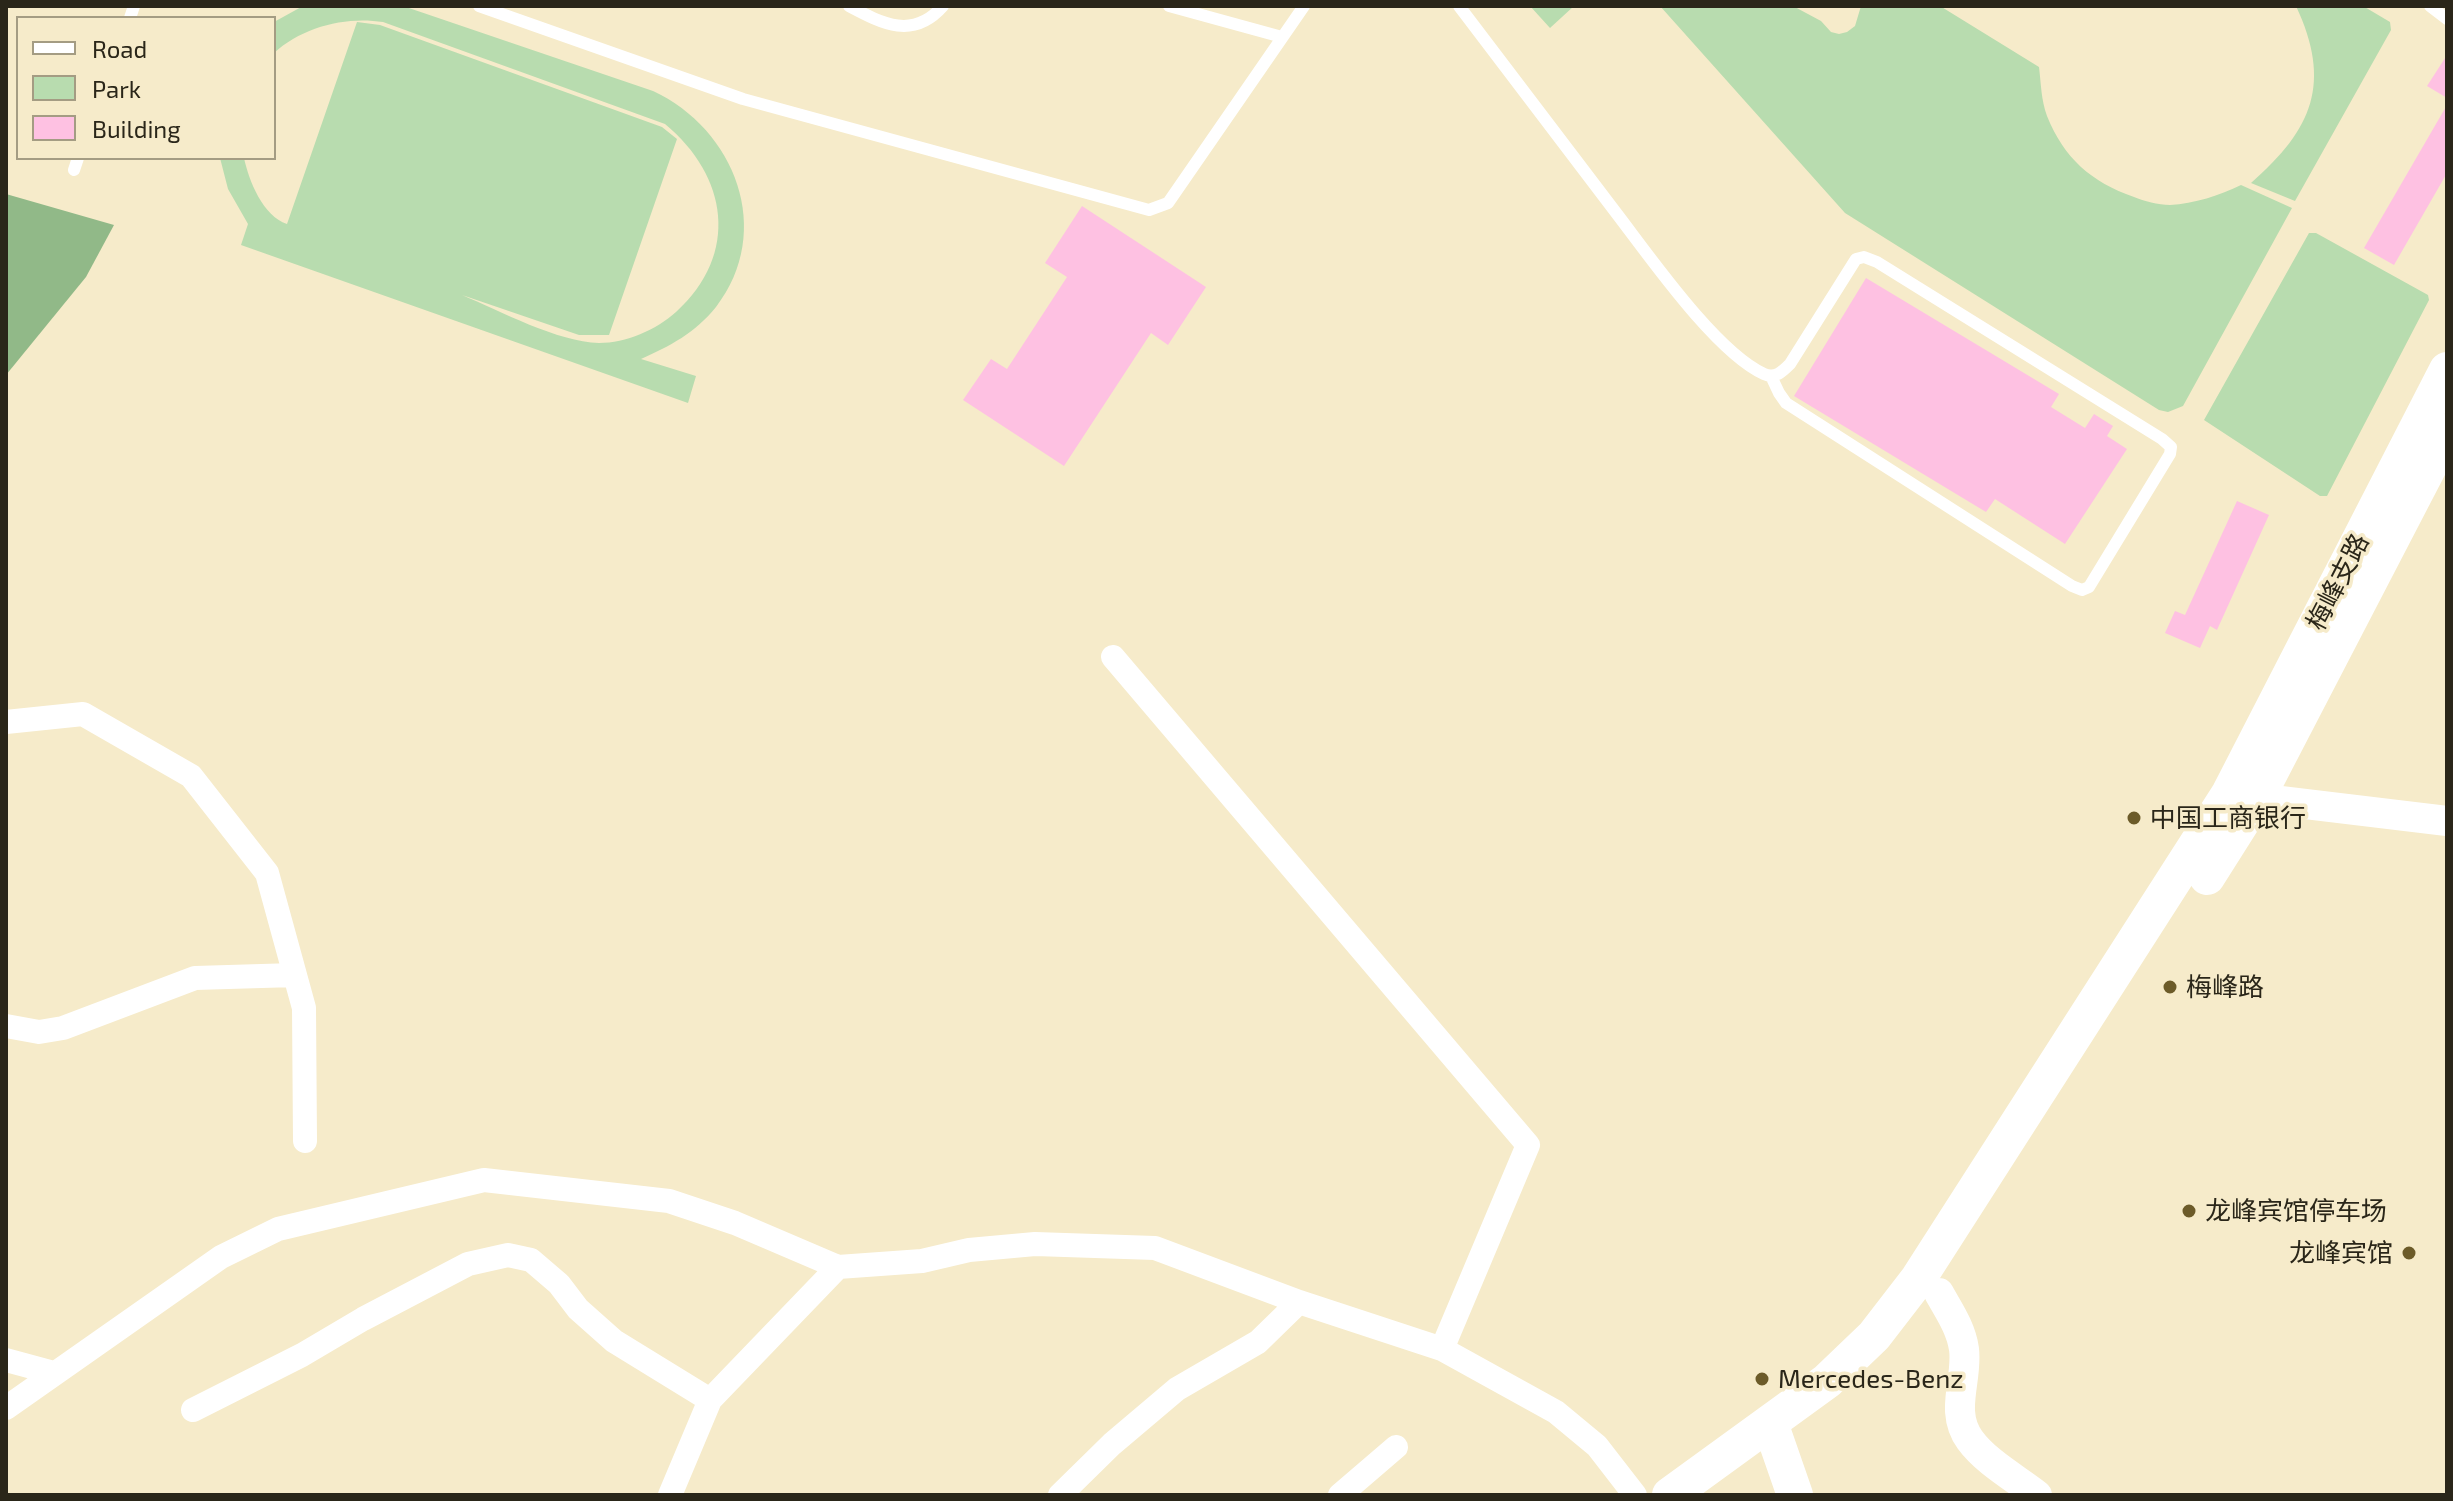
<!DOCTYPE html>
<meta charset="utf-8">
<style>
body{margin:0}
#map{position:relative;width:2453px;height:1501px;overflow:hidden;background:#f6ebca;font-family:"Exo 2",sans-serif}
canvas{display:block}
.frame{position:absolute;inset:0;border:8px solid #2a2619;pointer-events:none}
.legend{position:absolute;left:16px;top:16px;width:260px;height:144px;box-sizing:border-box;background:#f6ebca;border:2px solid #a49c83;margin:0;padding:10px 14px;list-style:none;font-size:24px;color:#2a2619}
.legend li{display:flex;align-items:center;gap:16px;height:40px}
.legend b{width:40px;border:2px solid #a49c83}
</style>
<div id="map">
<canvas width="2453" height="1501"></canvas>
<div class="frame"></div>
<ul class="legend">
<li><b style="height:10px;background:#fff"></b>Road</li>
<li><b style="height:22px;background:#b8dcaf"></b>Park</li>
<li><b style="height:22px;background:#fec1e2"></b>Building</li>
</ul>
</div>
<script>
const c = document.querySelector('canvas').getContext('2d');
c.lineJoin = 'round';
function paint(path, color) { c.fillStyle = color; c.fill(path, 'evenodd'); }
function trace(path, color, width, dash) { c.strokeStyle = color; c.lineWidth = width; c.lineCap = dash ? 'butt' : 'round'; c.setLineDash(dash || []); c.stroke(path); }
function label(font, color, halo, rows, align = 'center') {
  c.font = font + ' "Exo 2","Noto Sans SC",sans-serif'; c.lineWidth = 7; c.setLineDash([]); c.textBaseline = 'middle'; c.strokeStyle = halo; c.fillStyle = color; for (const [text, x, y, turn = 0] of rows) {
    c.save(); c.translate(x, y); c.rotate((+turn || 0) * Math.PI / 180); c.textAlign = isNaN(turn) ? turn : align; if (halo) c.strokeText(text, 0, 0); c.fillText(text, 0, 0); c.restore();
  }
}
const green = new Path2D(`
 M403 6 653 91C735 129 775 231 716 307 695 333 670 346 641 359L696 376 688 403 241 245 248 224 228 189 220 158H244C249 181 263 216 287 224L357 22 380 25 662 127 677 139 609 335H579L462 295C500 311 558 342 599 343 626 343 656 330 676 312 740 254 728 176 665 124L383 22C346 16 302 27 274 53V22L303 6Z
 M1530 6H1574L1550 28Z
 M1660 6H1793L1821 21 1831 32 1839 34 1847 32 1855 26 1861 6H1940L2039 67C2041 83 2041 100 2047 116 2064 158 2091 182 2134 197 2144 201 2158 205 2170 205 2194 204 2220 195 2241 185L2292 208 2183 406 2168 412 2159 410 1845 213Z
 M2296 6H2363L2390 22 2391 30 2295 201 2251 183C2313 129 2332 83 2296 6Z
 M2309 233H2316L2428 295 2429 300 2327 496H2320L2204 420Z`);
const forest = new Path2D(`
 M6 194 114 225 86 277 6 375Z`);
const building = new Path2D(`
 M2447 55V98L2427 86Z
 M2447 105V173L2394 265 2364 248Z
 M1082 206 1206 287 1168 345 1151 333 1064 466 963 400 991 359 1007 369 1067 277 1045 263Z
 M1866 278 2059 394 2051 407 2085 428 2094 414 2113 426 2107 436 2127 449 2065 544 1995 499 1986 512 1794 396Z
 M2237 501 2269 515 2217 630 2210 626 2200 648 2165 633 2175 611 2185 615Z`);
const service = new Path2D(`
 M479 6 743 99 1149 210 1168 203 1304 6
 M849 6C883 24 913 40 943 6
 M1169 6 1282 37
 M1459 6C1511 75 1564 144 1617 214 1650 257 1716 352 1764 374 1775 379 1782 372 1790 364L1856 259 1864 257 1877 262 2162 439 2171 447 2170 454 2089 587 2082 590 2072 586 1786 403 1779 393 1771 376
 M2430 6 2447 19
 M130 18 134 6
 M74 170 78 158`);
const minor = new Path2D(`
 M1113 657 1528 1145 1442 1349
 M6 722 83 714 191 776 267 873 304 1008 305 1141
 M6 1026 39 1032 63 1028 195 978 295 975
 M6 1360 54 1373
 M6 1408 221 1257 278 1229 484 1180 669 1201 735 1223 838 1267 922 1261 969 1250 1035 1244 1155 1248 1299 1302 1442 1349 1556 1412 1597 1446 1635 1495
 M193 1410 302 1355 363 1319 468 1264 508 1255 531 1260 559 1284 578 1309 614 1341 710 1400
 M670 1495 710 1400 838 1267
 M1060 1495 1112 1444 1177 1389 1258 1342 1299 1302
 M1340 1495 1396 1447`);
const tertiary = new Path2D(`
 M2239 796 2447 821
 M1939 1293C1949 1311 1961 1328 1964 1349 1968 1380 1949 1411 1970 1440 1986 1462 2015 1478 2037 1495`);
const secondary = new Path2D(`
 M2207 877 2257 798 2447 432
 M1770 1423 1795 1495
 M1670 1495 1827 1381 1874 1336 1918 1279 2229 794 2447 370`);
const markers = [
 [2134,818,8,"#6c5b29"],
 [2170,987,8,"#6c5b29"],
 [2189,1211,8,"#6c5b29"],
 [2409,1253,8,"#6c5b29"],
 [1762,1379,8,"#6c5b29"]
];
const streetNames = [
 ["梅峰支路",2338,582,-63]
];
const poiNames = [
 ["中国工商银行",2150,818],
 ["梅峰路",2186,987],
 ["龙峰宾馆停车场",2205,1211],
 ["龙峰宾馆",2393,1253,"right"],
 ["Mercedes-Benz",1778,1379]
];
paint(green, '#b8dcaf');
paint(forest, '#91b988');
paint(building, '#fec1e2');
trace(service, '#fff', 12);
trace(minor, '#fff', 24);
trace(tertiary, '#fff', 30);
trace(secondary, '#fff', 36);
for (const [x, y, r, color] of markers) { const dot = new Path2D(); dot.arc(x, y, r, 0, 2 * Math.PI); c.fillStyle = color; c.fill(dot); trace(dot, '#f6ebca', 3); }
label('26px', '#2a2619', '#f6ebca', streetNames);
label('26px', '#2a2619', '#f6ebca', poiNames, 'left');
</script>
